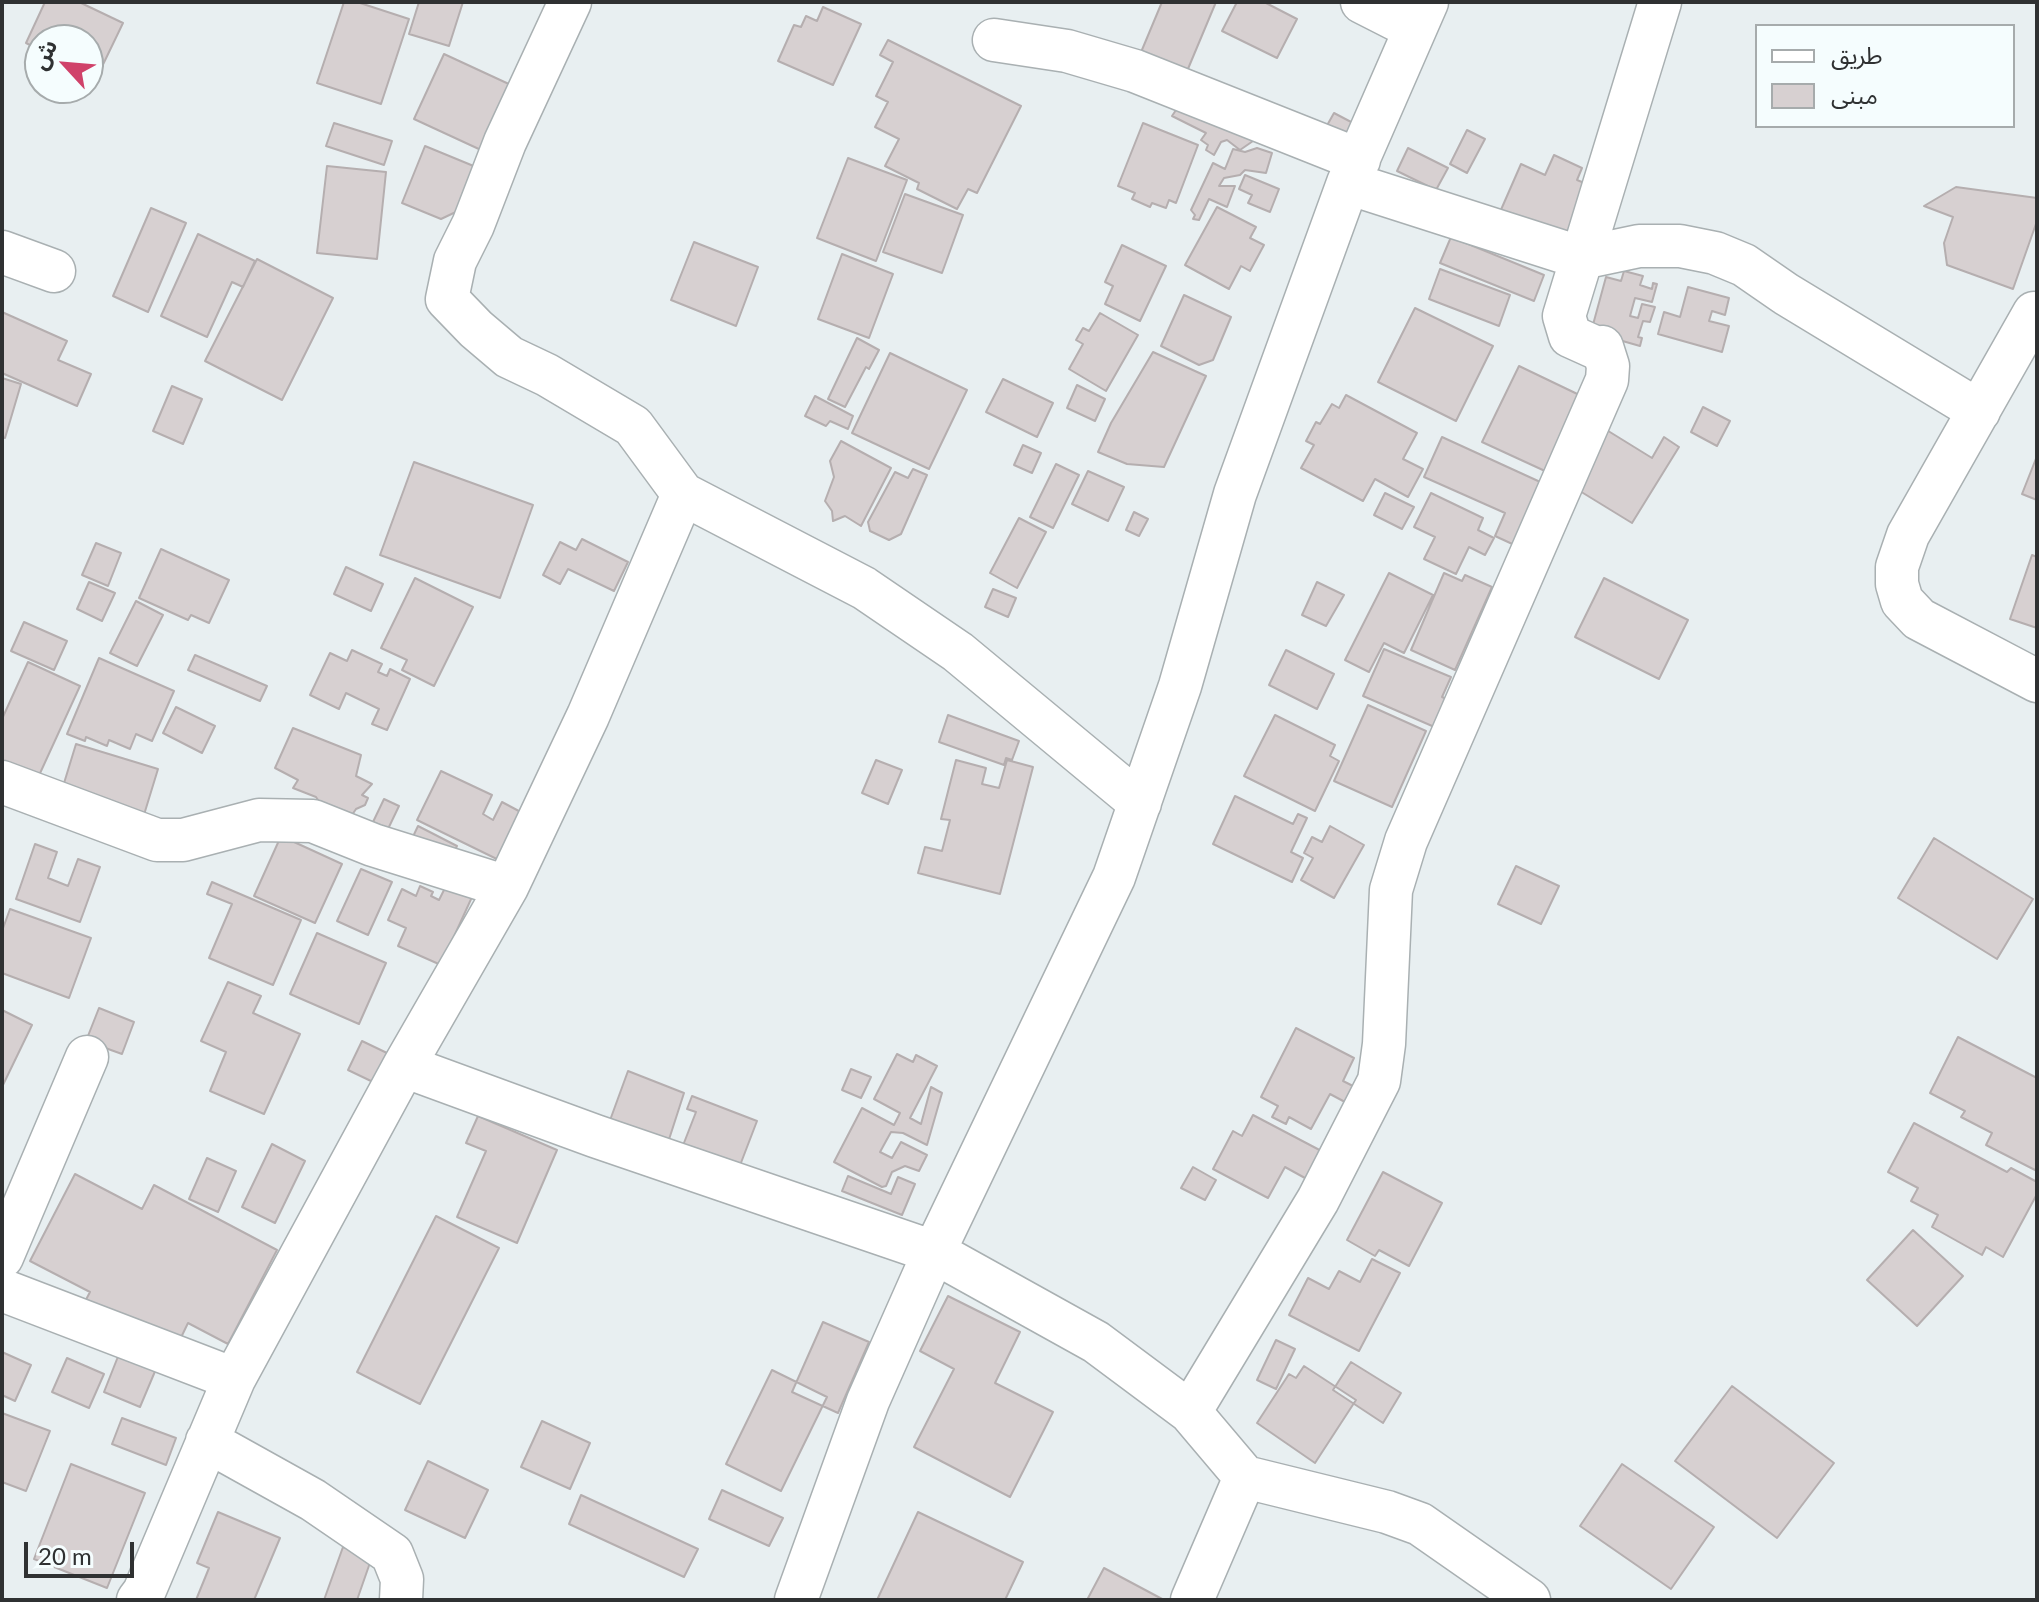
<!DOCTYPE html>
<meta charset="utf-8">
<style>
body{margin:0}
#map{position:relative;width:2039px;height:1602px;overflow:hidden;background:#e8eff1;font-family:Lato,"Noto Sans Arabic",sans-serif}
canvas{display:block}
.frame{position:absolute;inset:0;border:4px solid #2f3132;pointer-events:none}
.legend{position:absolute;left:1755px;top:24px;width:260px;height:104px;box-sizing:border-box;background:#f5fdfe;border:2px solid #a6abac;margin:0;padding:10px 14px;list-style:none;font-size:24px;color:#2f3132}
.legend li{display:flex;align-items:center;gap:16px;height:40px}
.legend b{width:40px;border:2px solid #a6abac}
.north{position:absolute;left:24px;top:24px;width:80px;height:80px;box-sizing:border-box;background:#f5fdfe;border:2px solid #a6abac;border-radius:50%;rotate:296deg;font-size:22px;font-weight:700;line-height:32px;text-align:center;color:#2f3132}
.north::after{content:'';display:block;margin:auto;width:28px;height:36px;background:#d0426a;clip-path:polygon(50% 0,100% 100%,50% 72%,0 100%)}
.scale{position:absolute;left:24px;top:1542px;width:110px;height:36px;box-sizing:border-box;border:4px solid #2f3132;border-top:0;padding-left:10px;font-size:24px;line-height:28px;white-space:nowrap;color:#2f3132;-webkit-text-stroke:6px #f5fdfe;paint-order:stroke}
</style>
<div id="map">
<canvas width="2039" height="1602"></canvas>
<div class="frame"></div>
<ul class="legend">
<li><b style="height:10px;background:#fff"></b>طريق</li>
<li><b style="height:22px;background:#d7d0d1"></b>مبنى</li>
</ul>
<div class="north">ش</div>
<div class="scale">20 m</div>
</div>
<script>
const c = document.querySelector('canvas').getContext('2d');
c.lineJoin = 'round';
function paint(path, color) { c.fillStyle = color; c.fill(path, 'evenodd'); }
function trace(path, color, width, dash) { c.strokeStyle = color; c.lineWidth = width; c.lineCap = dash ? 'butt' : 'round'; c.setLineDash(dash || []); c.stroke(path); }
const building = new Path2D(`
 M45 2H79L123 23 97 77 88 73V40H40V50L26 43Z
 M344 2H357L409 19 381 104 317 83Z
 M419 2H463L449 46 409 34Z
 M1162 2H1216L1185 76 1139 57Z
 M1237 2H1264L1297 19 1277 58 1222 31Z
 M823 7 861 24 833 85 778 61 794 25 801 27 806 16 817 21Z
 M888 40 1021 106 977 193 968 189 957 209 917 189 919 183 885 166 899 139 875 127 888 102 876 96 893 62 880 55Z
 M444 54 511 85 481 150 414 119Z
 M1182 101 1259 127 1253 141 1240 150 1227 140 1221 142 1214 155 1206 150 1208 145 1201 140 1206 133 1172 116Z
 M1334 113 1353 123 1344 140 1325 129Z
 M334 123 392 141 384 165 326 146Z
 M1143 123 1198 145 1176 203 1169 200 1166 208 1152 203 1150 207 1132 199 1135 193 1118 186Z
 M1467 130 1485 139 1467 173 1450 164Z
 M425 146 476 167 460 210 441 219 402 203Z
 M1257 148 1272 153 1266 173 1245 170 1240 175 1224 178 1219 186H1235L1227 207 1209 199 1199 220 1193 219 1195 215 1191 210 1213 163 1225 169 1233 149 1245 152Z
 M1408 148 1448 168 1436 190 1397 171Z
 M1554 155 1582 168 1577 180 1599 189 1574 245 1500 212 1521 164 1545 175Z
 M848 158 907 180 876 261 817 238Z
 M327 166 386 172 377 259 317 253Z
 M1245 175 1279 189 1270 212 1248 203 1252 195 1239 189Z
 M1956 187 2037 198V221L2013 289 1947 265 1944 243 1953 217 1924 206Z
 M905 194 963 215 942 273 883 252Z
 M1217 207 1256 227 1250 238 1264 245 1250 271 1241 266 1229 289 1185 265Z
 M151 208 186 223 148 312 113 296Z
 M198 234 255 261 243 287 232 282 207 337 161 316Z
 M1451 237 1544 275 1534 301 1440 263Z
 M694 242 758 267 736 326 671 300Z
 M1122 245 1166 266 1140 321 1105 304 1113 286 1105 282Z
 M842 254 893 274 869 338 818 319Z
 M257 259 333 298 282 400 205 361Z
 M1440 269 1510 295 1499 326 1429 299Z
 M1624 271 1643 276 1640 285 1652 289 1653 283 1657 284 1652 302 1635 298 1630 316 1638 318 1642 304 1655 307 1650 322 1643 321 1638 337 1642 338 1640 346 1591 332 1606 277 1621 281Z
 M1688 287 1729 298 1725 315 1712 311 1709 321 1729 326 1722 352 1658 334 1664 312 1680 317Z
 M1184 295 1231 317 1213 360 1199 365 1161 346Z
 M1415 308 1493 346 1456 421 1378 382Z
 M2 312 67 341 58 360 91 374 77 406 2 373Z
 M1100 313 1138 335 1106 391 1069 369 1083 344 1076 340 1083 328 1089 331Z
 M857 338 879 350 869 369 866 367 845 407 828 399Z
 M1153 352 1206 376 1164 467 1127 464 1098 452 1111 423Z
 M890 353 967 390 929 469 852 433Z
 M1519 366 1594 402 1558 477 1482 442Z
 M2 378 21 384 5 438 2 437Z
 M1003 379 1053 403 1037 437 986 412Z
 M1077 385 1105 399 1095 421 1067 408Z
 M172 386 202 399 183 444 153 431Z
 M1346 395 1417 433 1403 459 1423 469 1408 497 1375 479 1363 501 1301 468 1314 445 1306 441 1316 422 1320 424 1332 404 1339 408Z
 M815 396 853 416 848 429 830 421 826 426 805 416Z
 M1703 407 1730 421 1717 446 1691 432Z
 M1605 429 1652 458 1664 437 1679 447 1632 523 1570 485Z
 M1442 437 1549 486 1521 548 1495 536 1505 513 1424 477Z
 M841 441 891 468 861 526 845 516 833 521 832 511 825 501 834 477 830 461Z
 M1023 445 1041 453 1032 473 1014 465Z
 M2037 456V500L2022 494Z
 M414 462 533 505 500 598 380 555Z
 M1056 464 1079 475 1053 528 1030 517Z
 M913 469 927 475 901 534 889 540 870 531 868 522 895 472 908 478Z
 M1088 471 1124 487 1108 521 1072 504Z
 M1385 493 1414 507 1402 529 1374 515Z
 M1431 493 1483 518 1478 530 1494 538 1485 555 1469 547 1456 574 1424 559 1435 537 1414 527Z
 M1134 512 1148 519 1139 536 1126 530Z
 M1019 518 1046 532 1017 588 990 573Z
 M582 539 628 562 614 591 568 569 560 584 543 575 560 542 576 550Z
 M96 543 121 553 108 586 82 575Z
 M161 549 229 580 209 623 191 615 188 620 139 598Z
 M2032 555 2037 557V628L2010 619Z
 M346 567 383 584 371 611 334 594Z
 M1389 573 1433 595 1404 653 1384 643 1369 672 1345 660Z
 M1444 573 1462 581 1465 575 1492 587 1455 670 1411 650Z
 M415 578 473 607 434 686 402 670 407 660 381 648Z
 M1604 578 1688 620 1659 679 1575 637Z
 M89 582 115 593 102 621 77 609Z
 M1317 582 1344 595 1326 626 1302 615Z
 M993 589 1016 598 1008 617 985 607Z
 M136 601 163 615 137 666 110 653Z
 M24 622 67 641 54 670 11 651Z
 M1384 649 1451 677 1442 697 1459 704 1446 732 1363 696Z
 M352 650 382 664 378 672 387 676 390 669 410 679 387 730 372 724 379 709 346 693 339 709 310 695 330 653 347 661Z
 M1286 650 1334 674 1317 709 1269 685Z
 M195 655 267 686 260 701 188 670Z
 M99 658 174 691 152 741 136 734 130 749 109 740 107 746 86 737 85 741 67 734Z
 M28 662 80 686 36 782 2 767V719Z
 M1368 705 1426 731 1392 807 1334 781Z
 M176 707 215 726 202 753 163 733Z
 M948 715 1019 741 1012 760 1006 758 1004 765 939 742Z
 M1275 715 1335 745 1330 756 1339 761 1315 811 1244 776Z
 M293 728 361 755 356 776 372 784 362 795 368 798 365 805 356 809 352 815 324 809 316 797 293 788 298 780 275 768Z
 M76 744 158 769 143 818 61 793Z
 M876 760 902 770 888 804 862 793Z
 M956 760 986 768 982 784 999 788 1007 760 1033 767 1000 894 918 873 925 847 942 851 950 820 941 819Z
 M441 771 492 795 483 814 493 820 502 802 530 817 507 864 417 820Z
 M1235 796 1293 824 1298 814 1307 818 1291 852 1303 858 1292 882 1213 844Z
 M384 799 399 806 388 829 373 822Z
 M418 826 457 846 448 864 409 845Z
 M1330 826 1364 845 1334 898 1301 880 1313 858 1304 853 1312 837 1322 842Z
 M281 836 342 864 315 923 254 896Z
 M1934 838 2033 899 1997 959 1898 898Z
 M35 844 57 852 48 878 68 886 78 859 100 867 80 922 16 899Z
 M1516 866 1559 886 1541 924 1498 904Z
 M361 869 392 882 368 935 337 921Z
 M212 882 301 920 273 985 209 958 232 904 207 894Z
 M420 886 433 892 431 896 439 900 446 886 472 897 441 965 398 946 406 928 388 920 402 889 416 896Z
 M10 909 91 938 69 998 2 973V931Z
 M317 933 386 963 359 1024 290 994Z
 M228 982 261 996 253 1013 300 1034 264 1114 210 1091 226 1052 201 1041Z
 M99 1008 134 1022 122 1054 86 1041Z
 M2 1010 32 1025 2 1087Z
 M1296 1028 1354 1058 1343 1081 1353 1086 1345 1102 1330 1094 1311 1129 1289 1117 1286 1124 1272 1117 1278 1106 1261 1097Z
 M1958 1037 2037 1078V1171L1986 1145 1992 1133 1961 1117 1965 1111 1930 1093Z
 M362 1041 387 1053 373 1082 348 1070Z
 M897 1054 913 1062 916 1055 937 1066 910 1118 921 1124 931 1087 942 1093 927 1145 903 1133 891 1132 880 1152 892 1158 901 1142 927 1155 919 1171 905 1166 892 1172 886 1186 882 1187 834 1162 862 1108 894 1125 900 1113 874 1099Z
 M851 1069 871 1077 861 1098 842 1090Z
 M628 1071 684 1093 663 1158 605 1134Z
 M692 1096 757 1121 734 1181 682 1148 696 1112 687 1109Z
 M1253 1115 1329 1155 1314 1183 1285 1167 1268 1198 1213 1169 1233 1131 1242 1136Z
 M478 1116 557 1150 517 1243 457 1217 486 1151 466 1143Z
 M1914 1123 2007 1172 2011 1168 2037 1182V1194L2003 1257 1986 1247 1982 1255 1932 1227 1938 1215 1911 1201 1918 1188 1888 1172Z
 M272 1144 305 1161 275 1223 242 1207Z
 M207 1158 236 1171 218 1212 189 1199Z
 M1193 1167 1216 1180 1205 1200 1181 1188Z
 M1383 1172 1442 1203 1409 1266 1379 1250 1375 1256 1347 1240Z
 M75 1174 142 1209 154 1185 277 1250 228 1344 188 1323 175 1350 79 1313 90 1292 30 1261Z
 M848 1176 891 1194 898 1177 915 1184 902 1215 842 1191Z
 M436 1216 499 1248 420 1404 357 1372Z
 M1913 1230 1963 1276 1917 1326 1867 1280Z
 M1372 1259 1400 1273 1359 1351 1289 1315 1308 1278 1329 1289 1339 1271 1360 1282Z
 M948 1296 1020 1332 995 1383 1053 1412 1010 1497 914 1447 954 1369 920 1351Z
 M823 1322 869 1342 838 1413 792 1392Z
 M1276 1340 1295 1349 1276 1389 1257 1380Z
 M2 1352 31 1365 15 1401 2 1395Z
 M119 1354 156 1369 140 1407 104 1392Z
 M67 1358 104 1374 89 1408 52 1392Z
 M1351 1362 1401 1393 1383 1423 1333 1390Z
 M1304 1366 1356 1400 1315 1463 1257 1423 1289 1374 1296 1378Z
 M772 1370 827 1397 781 1491 726 1464Z
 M1732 1386 1834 1463 1777 1538 1675 1461Z
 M2 1413 50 1431 26 1491 2 1482Z
 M122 1418 176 1438 166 1465 112 1444Z
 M542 1421 590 1443 570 1489 521 1467Z
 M428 1461 488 1490 465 1538 405 1510Z
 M71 1464 145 1493 107 1588 34 1559Z
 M1622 1464 1714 1527 1671 1589 1580 1526Z
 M722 1490 783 1518 769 1546 709 1519Z
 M581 1495 698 1549 684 1577 569 1524Z
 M218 1512 280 1538 254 1600H196L209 1568 197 1563Z
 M918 1512 1023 1562 1005 1600H877Z
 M343 1547 372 1557 357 1600H324Z
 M1104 1568 1164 1600H1087Z`);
const minor = new Path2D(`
 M570 2 505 142 473 225 455 261 447 299 476 329 509 357 547 375 633 426 683 494 864 588 958 652 1140 803
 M1362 2 1415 29
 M994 40 1067 51 1135 71 1359 160
 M1348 183 1582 258 1639 246H1680L1715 253 1744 265 1786 294 1979 411
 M2 252 54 271
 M2034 313 1908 535 1897 567V584L1902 601 1919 619 2037 681
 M2 782 157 840H183L259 820 313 821 373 845 507 887
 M404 1066 595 1136 934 1252 1096 1342 1190 1412 1245 1477 1387 1512 1420 1524 1529 1600
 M2 1257 87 1057
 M2 1290 234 1379
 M1190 1412 1318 1200 1379 1081 1384 1044 1391 890 1406 841 1607 380 1608 366 1602 347 1601 350 1570 336 1564 316 1660 2
 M207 1441 313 1500 392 1554 402 1579 401 1600
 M138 1600 144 1592 234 1379 404 1066 507 887 588 716 683 494
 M796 1600 868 1401 934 1252 1114 877 1180 686 1235 494 1348 183 1427 2
 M1192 1600 1245 1477`);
paint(building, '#d7d0d1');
trace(building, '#b5aeaf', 2);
trace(minor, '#a9b0b2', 45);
trace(minor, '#fff', 42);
</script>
